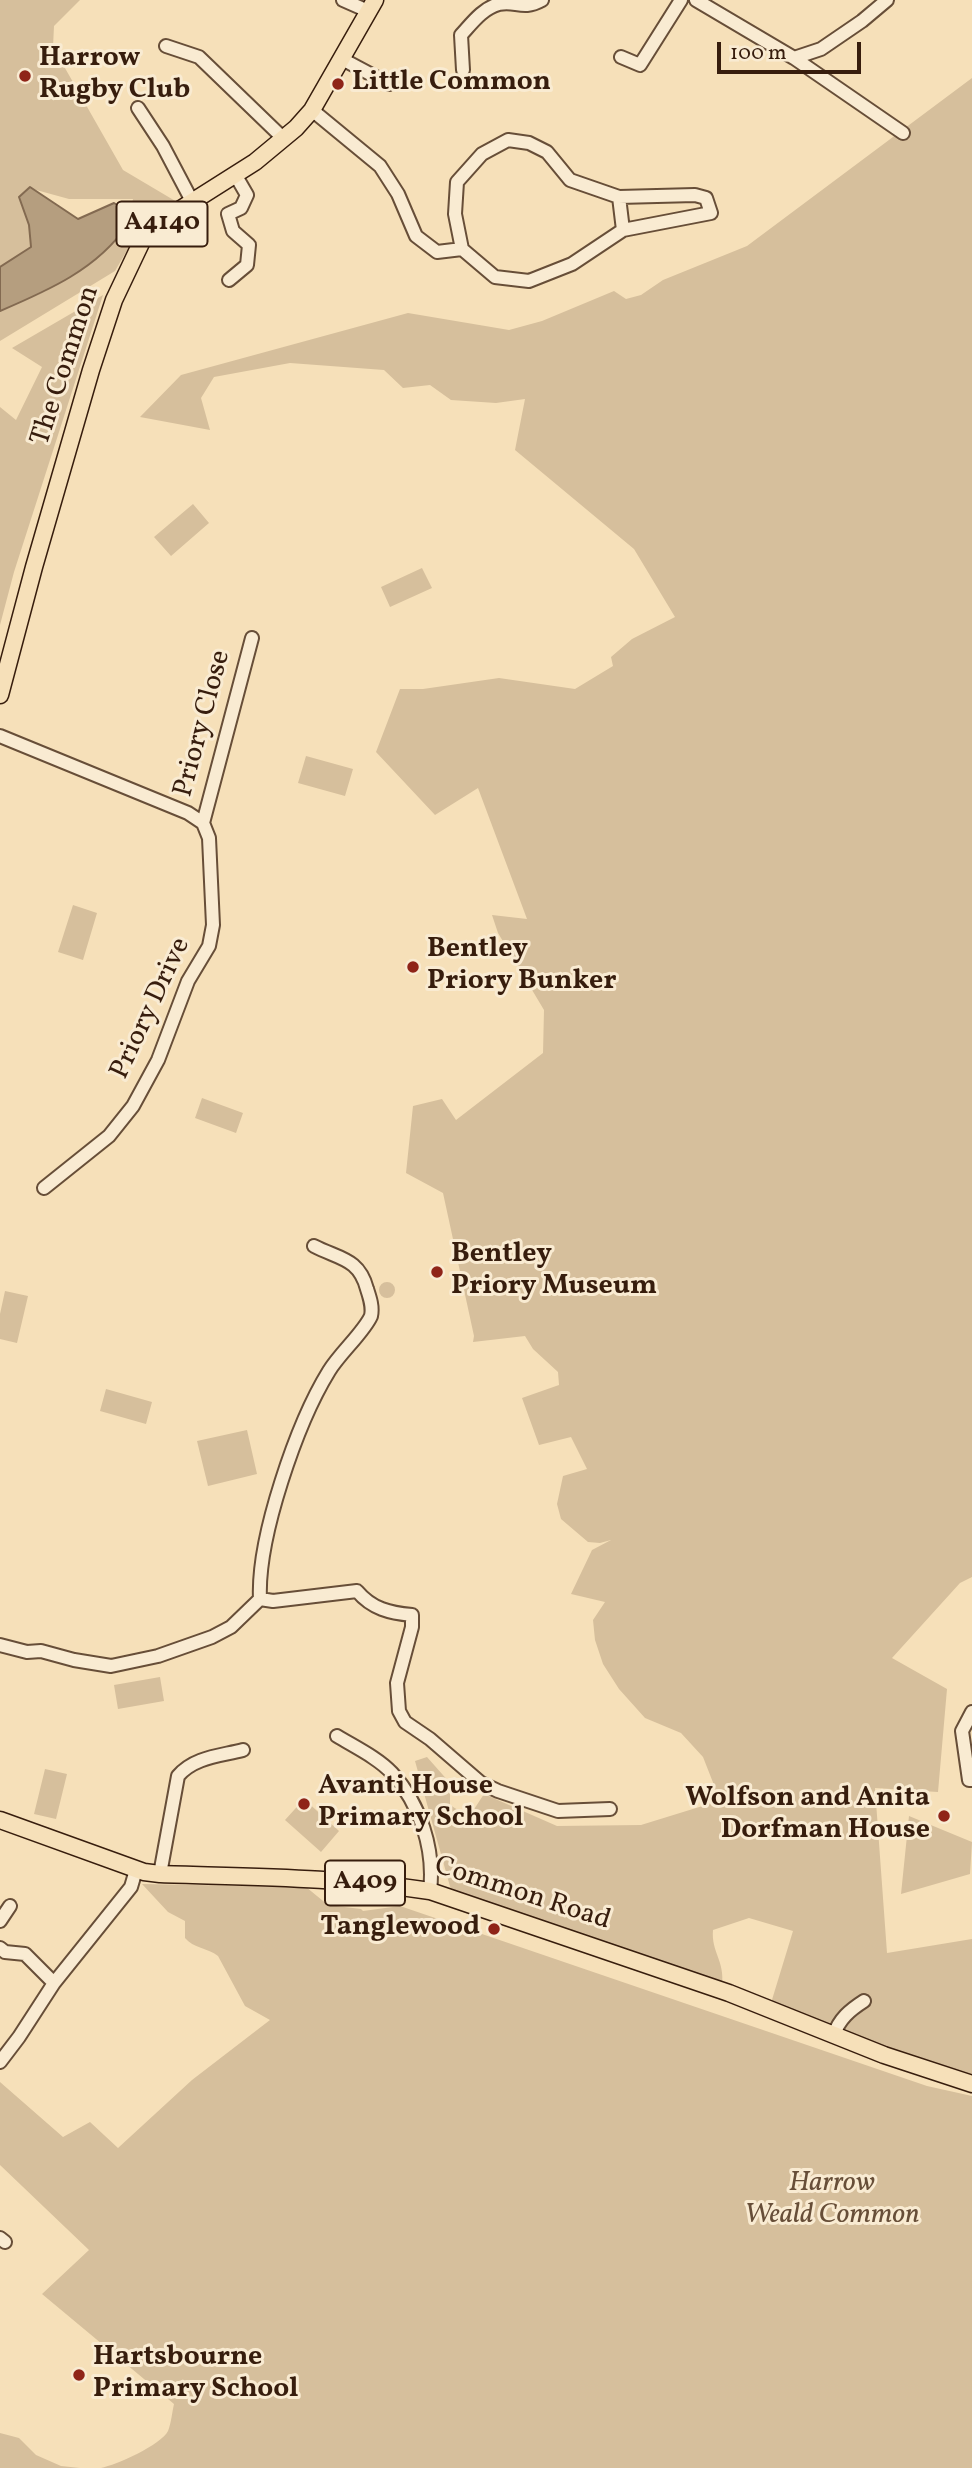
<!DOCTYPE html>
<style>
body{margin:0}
#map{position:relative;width:972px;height:2468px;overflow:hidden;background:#f6e0b9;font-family:Vollkorn,serif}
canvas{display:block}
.scale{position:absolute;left:717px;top:42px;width:144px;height:32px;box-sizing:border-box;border:4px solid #371d0d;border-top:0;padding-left:9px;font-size:21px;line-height:24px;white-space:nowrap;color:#371d0d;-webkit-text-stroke:5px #f9ebd2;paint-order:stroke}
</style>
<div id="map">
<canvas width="972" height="2468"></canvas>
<div class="scale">100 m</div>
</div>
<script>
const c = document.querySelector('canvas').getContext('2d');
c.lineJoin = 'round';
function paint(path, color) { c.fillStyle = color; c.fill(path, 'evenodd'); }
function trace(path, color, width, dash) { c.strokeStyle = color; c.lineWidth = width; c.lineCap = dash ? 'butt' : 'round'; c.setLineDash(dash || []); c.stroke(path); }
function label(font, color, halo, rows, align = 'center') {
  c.font = font + ' Vollkorn,serif'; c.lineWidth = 6; c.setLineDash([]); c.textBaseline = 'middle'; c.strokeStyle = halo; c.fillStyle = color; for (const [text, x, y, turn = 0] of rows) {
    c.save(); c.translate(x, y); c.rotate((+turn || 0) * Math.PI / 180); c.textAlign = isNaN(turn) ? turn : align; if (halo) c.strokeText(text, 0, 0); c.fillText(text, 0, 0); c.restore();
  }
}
const green = new Path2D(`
 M0 0H80L54 26 53 47 123 170 177 202 167 208 136 235 115 271 0 341V311L46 291 119 237 127 225 133 199H69L29 188 19 197 29 225 31 247 0 267Z
 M972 78V1577L960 1583 892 1658 947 1689 938 1792 875 1788 887 1953 972 1939V2080L950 2075 771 2003 793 1931 749 1918 713 1930C711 1952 725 1961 722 1985L621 1947 451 1890 415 1761 427 1757 450 1783V1805L469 1817 484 1794 557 1826 641 1825 709 1804 714 1785 703 1757 681 1733 645 1718 619 1689 603 1664 595 1640 593 1620 605 1602 571 1594 592 1550 611 1540 600 1543 588 1542 561 1519 557 1504 563 1476 587 1469 571 1437 539 1445 522 1398 559 1385 558 1372 533 1349 525 1336 473 1342 474 1336 443 1193 406 1173 413 1106 442 1099 456 1120 543 1053 544 1010 498 933 492 915 527 919 478 788 435 815 376 752 400 689H423L499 678 575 689 613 666 611 657 632 639 675 617 634 549 515 450 525 399 496 403 451 400 430 385 403 388 384 370 290 363 214 377 201 398 210 430 140 417 181 375 408 313 509 330 542 321 614 291 626 299 641 295 663 280 747 246Z
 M103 295 14 572 0 625V407L16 420 42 367 12 348Z
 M193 504 209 523 171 556 154 537Z
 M422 568 432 588 390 607 381 587Z
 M306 756 353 769 345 796 298 783Z
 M73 905 97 913 83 960 58 952Z
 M202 1098 243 1113 236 1133 195 1118Z
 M379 1290a8 8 0 1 1 16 0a8 8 0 1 1-16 0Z
 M5 1291 28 1296 17 1343 0 1339V1314Z
 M106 1389 152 1402 146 1424 100 1411Z
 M247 1430 257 1474 208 1486 197 1441Z
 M160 1677 164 1701 118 1709 114 1685Z
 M45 1769 67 1774 56 1819 34 1814Z
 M304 1799 339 1831 321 1852 285 1820Z
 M909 1816 972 1842 970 1874 901 1894Z
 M142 1884 306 1887 328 1905 361 1909 363 1911 400 1906 927 2086 972 2096V2468H101C116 2465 161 2445 168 2431 171 2424 172 2413 174 2404L42 2294 89 2250 0 2165V2082L63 2137 90 2122 118 2148 192 2080 270 2020 245 2006 218 1956C208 1948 193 1948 185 1938V1921L168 1912Z
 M0 2433 19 2438 36 2455 61 2466 80 2468H0Z`);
const water = new Path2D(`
 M30 187 78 219 114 203 119 206 127 225C98 269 47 291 0 311V267L31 247 29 225 19 197Z`);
const minor = new Path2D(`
 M343 0 368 11
 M696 0 794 58 903 133
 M166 46 199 57 284 139
 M621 57 640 65 681 0
 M794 58 821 49 862 21 887 0
 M342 59 389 84
 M463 70 461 35C472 23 483 8 499 4 516 0 522 11 542 0
 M138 108 163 146 193 203
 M312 110 380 166 398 194 416 236 437 252 462 249 495 277 529 281 572 264 623 230 711 213 706 198 695 195 619 197 570 180 547 152 529 143 508 140 482 154 457 182 455 214 462 249
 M619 197 623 230
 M229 280 247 265 249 245 233 231 228 214 241 208 247 195 236 176
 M0 736 188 813 203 823 209 838 213 925 209 946 188 981 158 1060 133 1106 109 1136 44 1188
 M203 823 252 638
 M260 1599 273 1601 357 1591C372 1609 390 1613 412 1615V1627L397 1683 399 1711 405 1722 430 1739 481 1783 498 1791 558 1811 610 1809
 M0 1645 27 1652 41 1651 74 1660 111 1666 158 1656 212 1637 231 1627 260 1599C257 1538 297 1423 329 1371 340 1353 364 1332 371 1316 373 1307 370 1298 367 1289 359 1258 339 1259 314 1246
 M972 1712 962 1731 969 1780H972
 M337 1736C355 1747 378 1758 392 1773 420 1804 435 1849 430 1891
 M160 1874 178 1776C194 1757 220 1756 243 1750
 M0 1921 10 1906
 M0 1948 5 1952 25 1954 54 1983
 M834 2035C839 2019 850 2010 864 2001
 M0 2062 19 2037 54 1983 131 1887 136 1870
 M0 2238 5 2242`);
const major = new Path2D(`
 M0 695 34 567 91 370 114 300 142 241 176 212 255 162 296 128 312 110 375 0
 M0 1820 144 1872 160 1874C250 1877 341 1877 430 1891L729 1993 884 2055 972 2084`);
const markers = [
 [25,76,7,"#8f2418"],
 [338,84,7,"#8f2418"],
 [413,967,7,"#8f2418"],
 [437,1272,7,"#8f2418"],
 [304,1804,7,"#8f2418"],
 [944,1816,7,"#8f2418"],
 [494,1929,7,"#8f2418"],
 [79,2375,7,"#8f2418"]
];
const shields = [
 [162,224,91],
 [365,1883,80]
];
const shieldNames = [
 ["A4140",162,224],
 ["A409",365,1883]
];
const poiNames = [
 ["Harrow",39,60],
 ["Rugby Club",39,92],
 ["Little Common",352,84],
 ["Bentley",427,951],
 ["Priory Bunker",427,983],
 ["Bentley",451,1256],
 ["Priory Museum",451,1288],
 ["Avanti House",318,1788],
 ["Primary School",318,1820],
 ["Wolfson and Anita",930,1800,"right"],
 ["Dorfman House",930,1832,"right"],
 ["Tanglewood",480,1929,"right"],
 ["Hartsbourne",93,2359],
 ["Primary School",93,2391]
];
const streetNames = [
 ["The Common",67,366,-72],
 ["Priory Close",204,724,-75],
 ["Priory Drive",152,1009,-65],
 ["Common Road",522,1895,18]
];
const parkNames = [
 ["Harrow",832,2185],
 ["Weald Common",832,2217]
];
paint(green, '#d6bf9c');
paint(water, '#b59e7f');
trace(water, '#836a51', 2);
trace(minor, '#674e38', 16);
trace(major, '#371d0d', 19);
trace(minor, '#f9ebd2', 12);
trace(major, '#f6e0b9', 16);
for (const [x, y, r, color] of markers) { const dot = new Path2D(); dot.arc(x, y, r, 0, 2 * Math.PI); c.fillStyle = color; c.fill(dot); trace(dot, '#f9ebd2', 2.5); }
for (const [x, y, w] of shields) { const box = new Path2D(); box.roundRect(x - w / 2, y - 22.5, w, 45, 5); c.fillStyle = '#f9ebd2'; c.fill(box); trace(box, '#371d0d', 2); }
label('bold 26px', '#371d0d', null, shieldNames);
label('bold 28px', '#371d0d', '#f9ebd2', poiNames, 'left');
label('28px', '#371d0d', '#f9ebd2', streetNames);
label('italic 28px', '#674e38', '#f9ebd2', parkNames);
</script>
